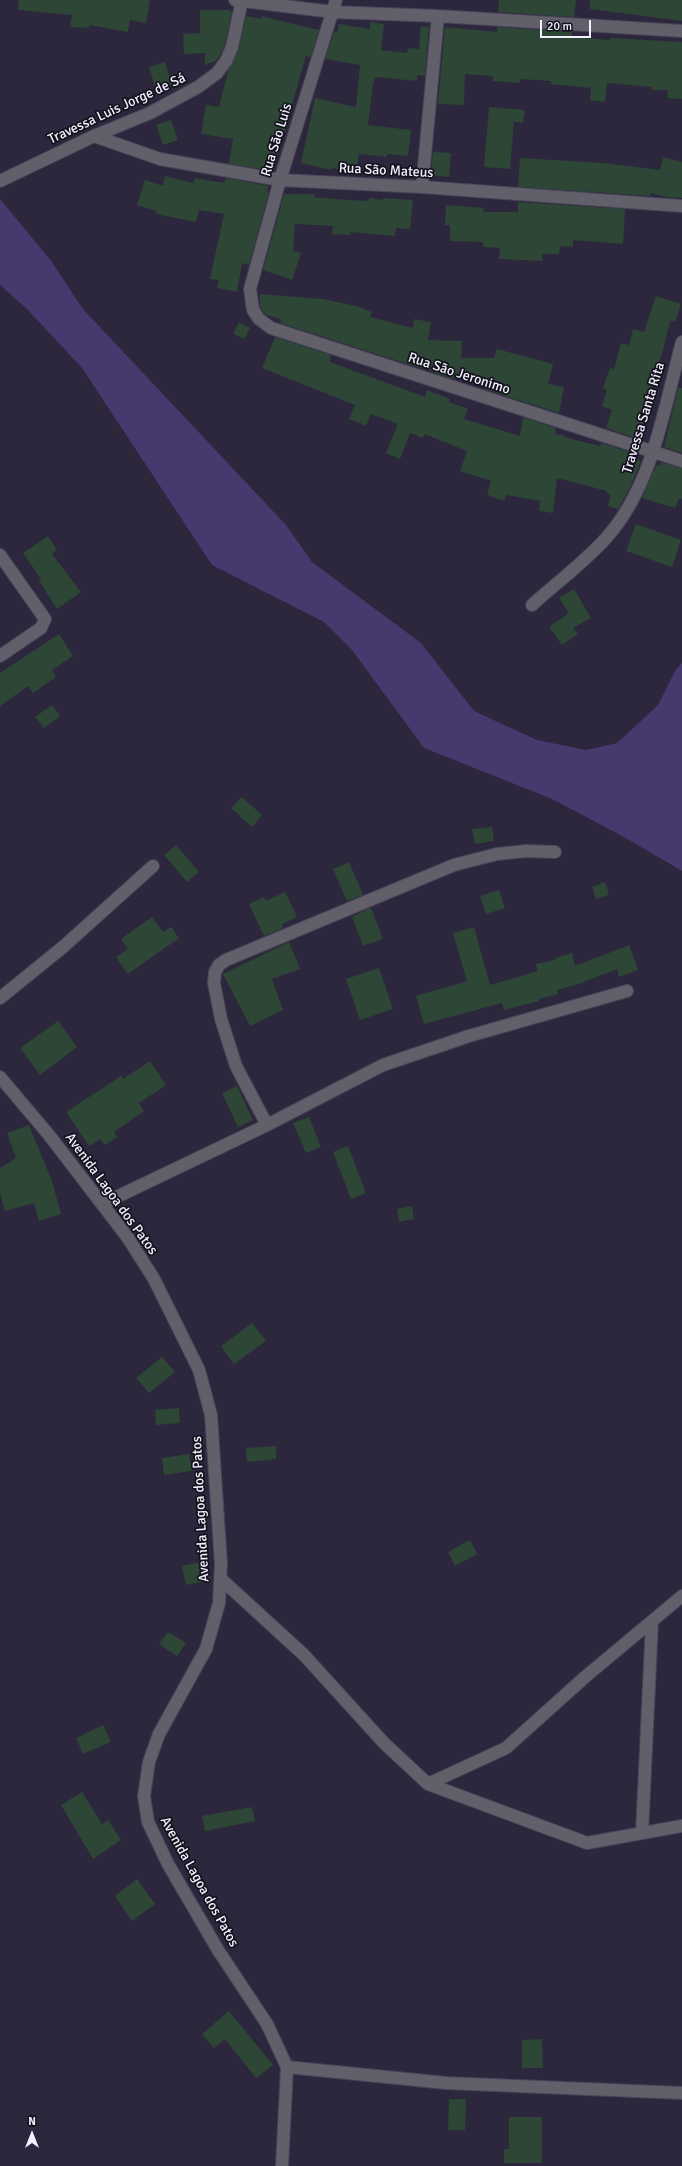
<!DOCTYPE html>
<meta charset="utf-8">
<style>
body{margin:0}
#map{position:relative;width:682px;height:2166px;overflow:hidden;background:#2c273d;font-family:Signika,sans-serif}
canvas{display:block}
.north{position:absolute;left:12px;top:2114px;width:40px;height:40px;-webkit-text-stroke:3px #14121c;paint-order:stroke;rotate:0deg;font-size:11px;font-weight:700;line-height:16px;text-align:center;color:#f2f0ff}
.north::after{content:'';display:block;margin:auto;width:14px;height:18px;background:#f2f0ff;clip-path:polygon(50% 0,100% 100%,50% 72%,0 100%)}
.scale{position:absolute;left:540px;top:20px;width:51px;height:18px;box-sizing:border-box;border:2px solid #f2f0ff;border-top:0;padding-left:5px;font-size:12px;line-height:14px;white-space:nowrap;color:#f2f0ff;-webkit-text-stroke:3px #14121c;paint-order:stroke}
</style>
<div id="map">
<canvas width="682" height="2166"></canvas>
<div class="north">N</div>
<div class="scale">20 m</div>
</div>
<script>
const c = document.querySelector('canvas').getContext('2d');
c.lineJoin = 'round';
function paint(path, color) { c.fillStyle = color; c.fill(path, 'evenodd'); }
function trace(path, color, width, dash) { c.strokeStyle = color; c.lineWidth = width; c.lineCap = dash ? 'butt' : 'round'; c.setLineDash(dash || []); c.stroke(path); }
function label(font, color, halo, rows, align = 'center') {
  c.font = font + ' Signika,sans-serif'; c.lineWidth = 3.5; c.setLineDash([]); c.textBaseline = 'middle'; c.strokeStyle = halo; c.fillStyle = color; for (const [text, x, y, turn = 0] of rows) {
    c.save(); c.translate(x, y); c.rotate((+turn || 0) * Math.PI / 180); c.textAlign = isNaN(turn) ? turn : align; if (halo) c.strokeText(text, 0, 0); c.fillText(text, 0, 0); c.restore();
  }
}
const green = new Path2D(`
 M0 199 52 262 82 308 286 525 312 562 421 643 474 711 537 740 586 750 617 743 658 705 675 671 682 663V871L624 837 552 799 424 748 352 650 324 622 212 565 82 368 27 309 0 285Z`);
const building = new Path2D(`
 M19 0H150L146 23 130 20 128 32 89 25V28L70 27 72 15 18 10Z
 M499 0H576L574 17 498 12Z
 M590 0H682V21L590 9Z
 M200 10H229L232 12 225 45 219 57 216 61 205 65V53L184 54 183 34 200 33Z
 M246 16 261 19V16L319 30 311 57 306 56 273 171 229 164 233 139 201 134 206 105 219 107 228 71 239 49Z
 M370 22 384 24 381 50 407 53 408 48 419 49 421 26 429 27 425 76 417 75V81L375 77 373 84 368 125 411 130 408 156 387 154V157L359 154 356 172 332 168V170L301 163 315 98 356 107 360 65 325 59 334 32H337L339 24 370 29Z
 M445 27 497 32V27L572 32V37L610 40 611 38 682 42V99L667 98 668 90H652V87L607 83 605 102 590 100 591 88 550 84 551 81 520 79V83L493 81V76L465 74 464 105 438 104Z
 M165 62 172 85 156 90 149 67Z
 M489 107 525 110 523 123 514 122 510 169 484 167Z
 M171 120 178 140 163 145 156 125Z
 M433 152 451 153 449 177 431 175Z
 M663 157 682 162V198L666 197 650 193V196L518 187 520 158 604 163 660 170Z
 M165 176 193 183V185L195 178 224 183 226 178 269 186 267 192H269L249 265 242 263 237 292 217 288 219 280 210 279 224 214 199 210 196 222 156 214 157 211 137 205 145 180 163 186Z
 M284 194H315L314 197 333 199 369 201V198L383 200V198L413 200 410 229 396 228 395 236 350 232V235L332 234 333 226 295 224 293 251 301 253 292 280 263 270Z
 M518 202 625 209 623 244 573 240V247L560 246 559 254H542V261L499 259 500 248 483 247V242L450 241V225H445L446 205 484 208 483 212H518Z
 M260 294 323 299 360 307 372 312 370 317 413 328 414 319 431 322 428 340 462 341 461 358H494L497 349 553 364 548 384 564 387 559 413 484 389 487 380 449 378 434 373 435 371 420 368 280 323 282 320 265 314 260 307Z
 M656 296 681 304 675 322 670 321 662 354 639 421 644 422 638 439 606 428 612 410 602 406 607 390 603 388 610 368 614 369 621 343 629 345 633 329 644 332Z
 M239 322 250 328 244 339 233 334Z
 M275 337 331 355 330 362 425 397 427 390 450 399 449 402 468 409 464 419 520 436 523 417 556 428 555 434 564 435V437L600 446 601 443 633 453 631 458 641 461 629 490 618 509 608 506 611 495 607 493V491L557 478 553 513 539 511 540 501 506 495 504 501 487 495 491 481 460 471 467 451 424 434 423 438 410 433 400 459 386 453 398 424 371 414 366 426 349 419 355 405 262 368Z
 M678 388H682V453L664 447Z
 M661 462 682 468V499L679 498 675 508 642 498 656 465 660 466Z
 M636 524 681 540 672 567 626 551Z
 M48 536 57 550 52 554 81 592 57 609 39 581 41 579 23 553Z
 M574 589 591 618 573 628 578 634 562 645 549 627 569 613 559 598Z
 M59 634 73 656 52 670 56 677 33 693 28 686 0 706V673Z
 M52 705 60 716 44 728 35 717Z
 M242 797 262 815 252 827 231 808Z
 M492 827 494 841 475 844 472 829Z
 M176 845 199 872 187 882 164 855Z
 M349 862 363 895 347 901 333 869Z
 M605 882 609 895 596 899 592 887Z
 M499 890 505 908 486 914 480 896Z
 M285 892 297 917 282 924 283 928 264 936 249 904 264 897 266 901Z
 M369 908 372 910 383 939 363 946 352 917Z
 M152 917 163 932 171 927 179 938 128 974 116 957 128 949 121 939Z
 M474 927 490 985 538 971 536 964 555 960V958L572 953 575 966 629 945 638 970 619 977 617 969 579 984 557 990 558 994 539 999V1001L504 1010 502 1003 424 1024 416 996 467 981 453 933Z
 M289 942 300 969 272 979 283 1010 250 1026 223 974Z
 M379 968 393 1009 360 1020 346 979Z
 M58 1021 77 1047 40 1075 20 1048Z
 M150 1061 166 1085 139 1103 144 1111 114 1132 117 1137 105 1145 100 1139 89 1146 66 1112 121 1076 123 1079Z
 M237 1086 253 1120 238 1127 222 1093Z
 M309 1117 321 1147 306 1153 293 1123Z
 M29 1125 52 1181 61 1214 39 1221 34 1203 5 1211 0 1193V1168L16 1158 7 1133Z
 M348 1146 366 1193 351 1199 333 1152Z
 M412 1206 414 1219 399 1222 397 1209Z
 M252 1323 266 1341 234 1364 221 1346Z
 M162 1357 175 1372 149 1393 136 1378Z
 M179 1408 180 1423 156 1425 155 1410Z
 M276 1446V1459L247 1462 246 1448Z
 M189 1454 192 1471 164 1475 162 1458Z
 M470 1540 477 1554 455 1566 448 1552Z
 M207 1561 211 1580 186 1585 182 1566Z
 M168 1632 186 1643 177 1656 159 1644Z
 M103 1725 111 1742 83 1754 76 1738Z
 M82 1792 102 1824 108 1820 121 1840 93 1859 61 1805Z
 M252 1807 255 1821 205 1831 202 1816Z
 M137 1879 155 1904 132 1921 115 1896Z
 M229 2011 273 2065 256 2078 225 2039 214 2048 202 2034Z
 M542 2039 543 2068H522V2040Z
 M449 2099H466L465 2130H448Z
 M509 2117H542V2163H504V2149H509Z`);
const minor = new Path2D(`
 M235 0 333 12 438 16 682 31
 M336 0 280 180 250 289 253 310 259 319 271 328 682 461
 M94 136 160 159 280 180 422 187 682 206
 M0 181 94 136 150 113 198 87 217 73 226 61 232 47 242 0
 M422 187 438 16
 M0 555 45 619 41 628 0 656
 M532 605C555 584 586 561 607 537 653 485 664 408 682 342
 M0 998 63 947 153 866
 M0 1077 49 1135 128 1238 154 1279 199 1370 211 1415 221 1564 219 1603 206 1649 159 1734 149 1762 144 1796 148 1822 168 1864 218 1950 267 2024 287 2067 282 2166
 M267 1125 236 1066 221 1019 214 983 215 972 219 965 226 960 454 865 497 854 526 851 555 852
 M102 1204 267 1125 383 1065 469 1036 627 991
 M221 1579 304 1655 384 1743 428 1784 587 1843 682 1826
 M428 1784 506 1748 585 1677 682 1596
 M642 1833 652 1622
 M287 2067 446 2083 682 2093`);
const streetNames = [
 ["Travessa Luis Jorge de Sá",117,109,-25],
 ["Rua São Luis",277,140,-73],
 ["Rua São Mateus",386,171,3],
 ["Rua São Jeronimo",459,374,18],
 ["Travessa Santa Rita",644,418,-73],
 ["Avenida Lagoa dos Patos",111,1194,54],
 ["Avenida Lagoa dos Patos",201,1509,-93],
 ["Avenida Lagoa dos Patos",199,1882,61]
];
paint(green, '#45396d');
paint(building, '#2d4636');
trace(minor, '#484358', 14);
trace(minor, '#605f6a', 12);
label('14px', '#f2f0ff', '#14121c', streetNames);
</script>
